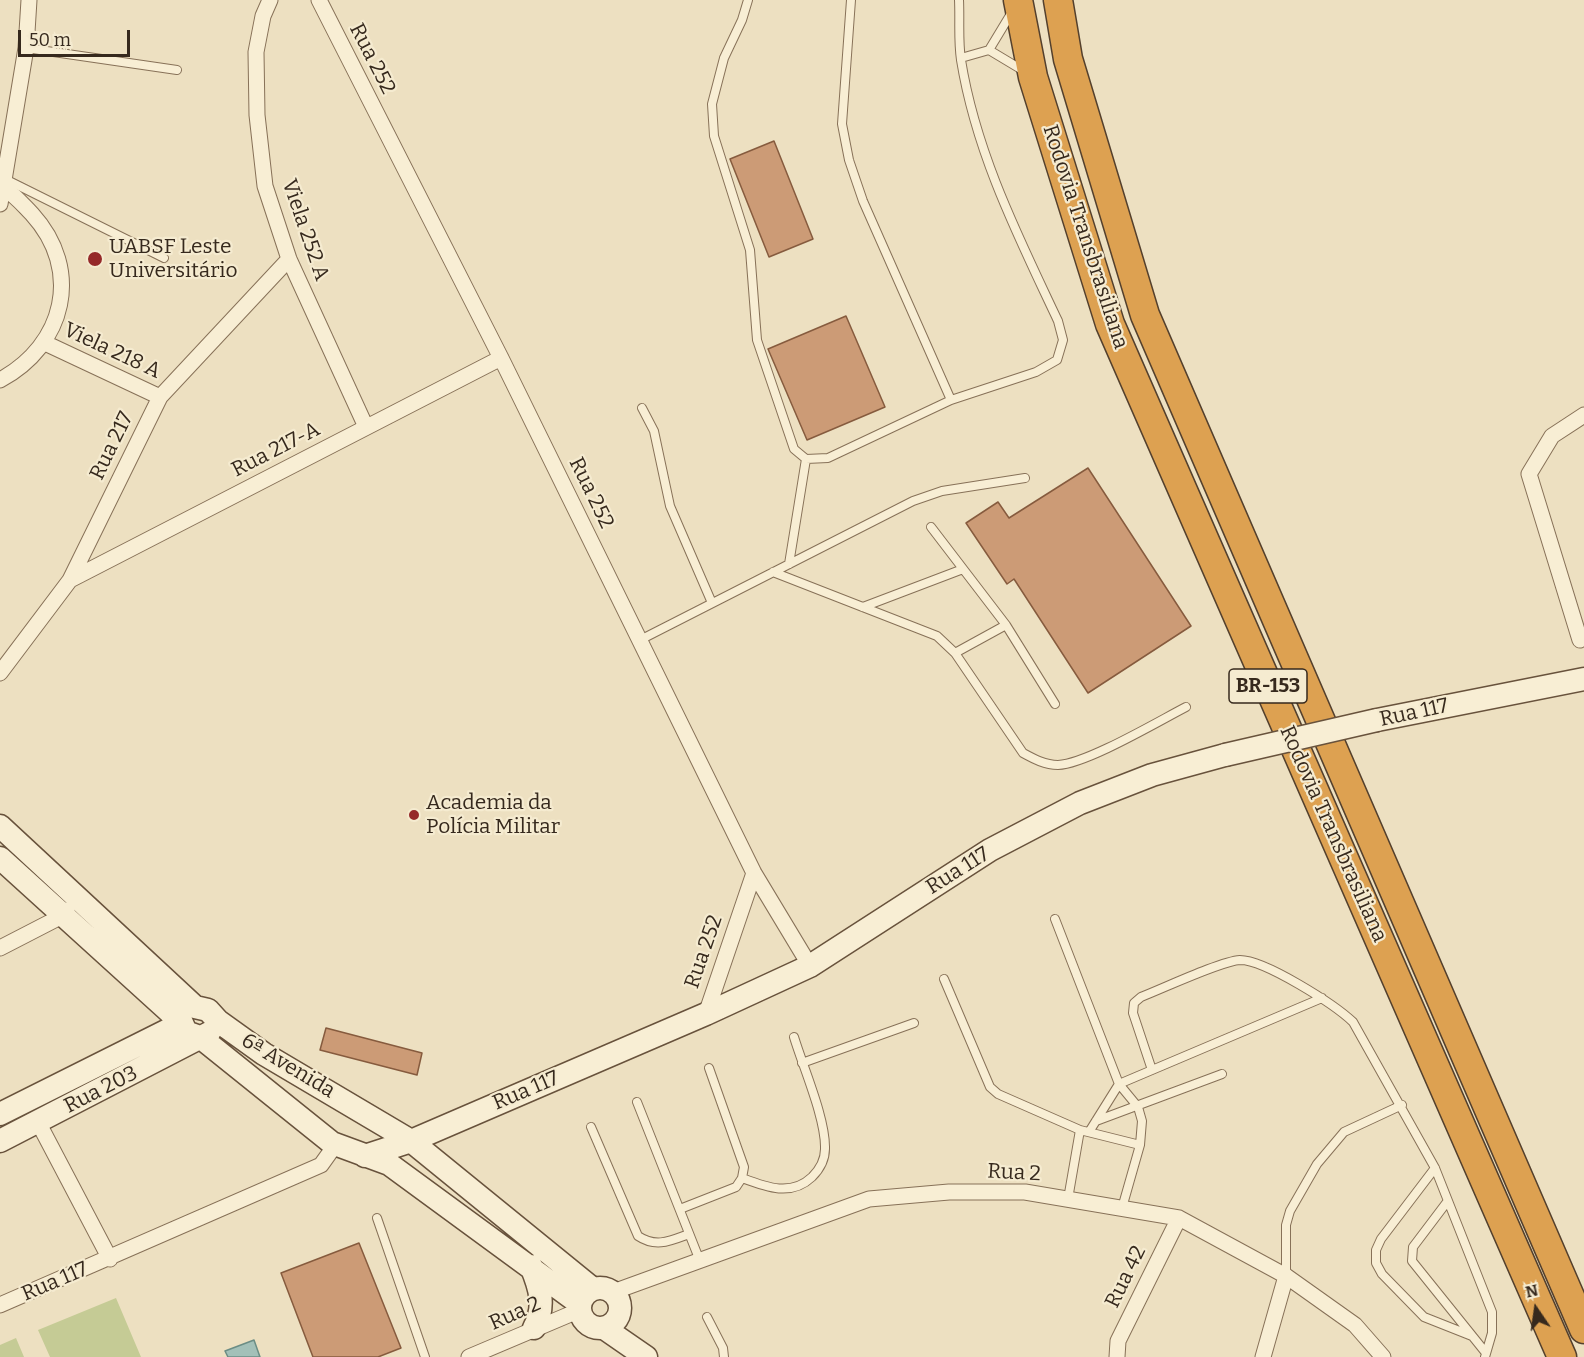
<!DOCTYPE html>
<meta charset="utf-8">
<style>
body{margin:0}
#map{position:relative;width:1584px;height:1357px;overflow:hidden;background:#ede0c1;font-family:Bitter,serif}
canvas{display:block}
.north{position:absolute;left:1506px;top:1279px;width:60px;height:60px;-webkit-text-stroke:4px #f5ebd0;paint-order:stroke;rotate:347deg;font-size:16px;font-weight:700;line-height:24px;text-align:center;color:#36291d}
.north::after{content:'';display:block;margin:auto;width:21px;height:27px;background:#36291d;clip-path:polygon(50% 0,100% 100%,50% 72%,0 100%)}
.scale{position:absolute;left:18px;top:30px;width:112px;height:27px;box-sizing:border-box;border:3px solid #36291d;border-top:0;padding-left:8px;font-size:18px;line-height:21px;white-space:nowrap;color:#36291d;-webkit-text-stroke:4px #f5ebd0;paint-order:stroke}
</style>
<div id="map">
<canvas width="1584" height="1357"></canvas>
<div class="north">N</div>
<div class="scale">50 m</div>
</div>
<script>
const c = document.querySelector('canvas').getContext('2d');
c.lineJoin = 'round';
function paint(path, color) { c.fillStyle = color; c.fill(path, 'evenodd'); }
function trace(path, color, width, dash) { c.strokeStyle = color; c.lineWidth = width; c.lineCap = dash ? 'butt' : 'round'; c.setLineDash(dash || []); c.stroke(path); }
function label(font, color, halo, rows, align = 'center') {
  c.font = font + ' Bitter,serif'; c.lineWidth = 4.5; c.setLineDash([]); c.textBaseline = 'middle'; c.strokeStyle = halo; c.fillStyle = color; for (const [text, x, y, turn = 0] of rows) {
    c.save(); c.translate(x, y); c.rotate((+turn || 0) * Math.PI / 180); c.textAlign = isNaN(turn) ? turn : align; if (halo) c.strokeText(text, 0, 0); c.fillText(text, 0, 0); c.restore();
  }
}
const green = new Path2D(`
 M116 1298 141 1357H50L38 1330Z
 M16 1338 24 1357H0V1345Z`);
const water = new Path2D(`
 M254 1340 260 1357H228L225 1351Z`);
const building = new Path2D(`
 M774 141 813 239 769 257 730 159Z
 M846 316 885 407 807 440 768 349Z
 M1088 468 1191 626 1088 693 1014 579 1007 584 966 523 998 502 1009 518Z
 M326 1028 422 1053 417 1075 320 1050Z
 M359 1243 401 1348 378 1357H313L281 1273Z`);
const lane = new Path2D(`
 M748 0 742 20 724 58 712 104 714 136 750 250 757 340 794 449 806 459 828 458 951 400 1036 372 1057 360 1063 340 1058 321C1018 236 976 153 961 60 958 40 960 20 959 0
 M851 0 842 124 849 160 863 201 951 400
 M26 48 177 70
 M989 50 1024 71
 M961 58 989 50 1012 12
 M5 179 164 258
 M642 408 654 431 670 506 712 603
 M931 527 1006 625 1055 704
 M789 564 806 459
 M773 572 937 636 955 653 1023 753C1034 759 1045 765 1058 765 1086 764 1157 722 1186 707
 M863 607 963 569
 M640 640 913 501 942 491 1025 478
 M955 653 1006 625
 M1055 919 1119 1084 1138 1107 1142 1121 1140 1145 1122 1208
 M944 979 990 1087 998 1094 1080 1130 1140 1145
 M802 1063 914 1023
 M1152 1070 1133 1013 1134 1003 1141 997C1162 989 1221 961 1240 960 1265 960 1334 1004 1353 1022L1435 1168 1492 1312V1333L1485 1357
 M637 1102 700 1261
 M1096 1121 1222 1074
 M591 1127 638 1236C656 1248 670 1241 689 1234
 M1089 1132 1119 1084 1322 998
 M1435 1168 1381 1239 1376 1250V1263L1382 1274 1424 1317 1472 1336
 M742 1178C766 1187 791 1197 812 1177 820 1169 825 1161 825 1149 826 1119 803 1067 794 1037
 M1068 1199 1080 1130
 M1447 1202 1413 1247 1412 1261 1486 1353
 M680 1209 736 1187 742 1178 744 1167 709 1068
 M377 1218 425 1357
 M1286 1276V1225L1290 1211 1317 1164 1344 1132 1402 1105
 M707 1317 723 1348 724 1357`);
const street = new Path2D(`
 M270 0 263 16 256 52 257 115 265 186 289 259 366 427
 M319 0 501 358 754 873 810 966
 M0 187C12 191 23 205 32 214 83 270 65 345 0 380
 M0 204 26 48 29 0
 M45 343 160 397
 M70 580 501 358
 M1580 640 1529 474 1552 436 1584 415
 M0 673 70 580 160 397 289 259
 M0 948 64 915 67 910
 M706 1014 754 873
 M38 1122 110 1259
 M613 1292 869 1199 949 1192H1025L1179 1218 1286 1276 1355 1325 1383 1357
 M0 1305 321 1165 331 1151 332 1143
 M469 1357 580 1310
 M1117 1357 1118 1341 1179 1218
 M1263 1357 1286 1276`);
const secondary = new Path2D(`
 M1377 720 1584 679
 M0 826 195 1007 208 1010 218 1021 264 1054 411 1141 593 1289
 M0 858 182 1023 186 1032 200 1037 332 1143 389 1164 580 1304
 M0 1114 182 1023
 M0 1141 209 1033
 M365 1156 411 1141 706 1014 810 966 990 850 1080 803 1152 775 1225 755
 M531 1266C540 1288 546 1306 534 1328
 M580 1308a20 20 0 1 1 40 0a20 20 0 1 1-40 0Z
 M604 1328 646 1357`);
const highway = new Path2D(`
 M1018 0 1033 77 1110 324 1562 1357
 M1058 0 1068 59 1145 315 1584 1329`);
const secondaryBridge = new Path2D(`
 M1225 755 1377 720`);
const markers = [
 [95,259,8,"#952929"],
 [414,815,6,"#952929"]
];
const shields = [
 [1268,686,78]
];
const shieldNames = [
 ["BR-153",1268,686]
];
const streetNames = [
 ["Rua 252",372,59,63],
 ["Viela 252 A",305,230,71],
 ["Rodovia Transbrasiliana",1085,237,72],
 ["Viela 218 A",112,351,25],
 ["Rua 217",112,446,-64],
 ["Rua 217-A",276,450,-27],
 ["Rua 252",591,493,64],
 ["Rua 117",1414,713,-12],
 ["Rodovia Transbrasiliana",1333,834,66],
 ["Rua 117",958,871,-32],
 ["Rua 252",704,952,-71],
 ["6ª Avenida",288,1066,31],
 ["Rua 203",101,1090,-27],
 ["Rua 117",526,1091,-23],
 ["Rua 2",1014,1173,3],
 ["Rua 42",1126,1277,-64],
 ["Rua 117",55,1282,-23],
 ["Rua 2",515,1314,-24]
];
const poiNames = [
 ["UABSF Leste",109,247],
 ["Universitário",109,271],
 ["Academia da",426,803],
 ["Polícia Militar",426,827]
];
paint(green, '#c5cb95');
paint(water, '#a3c0b8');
trace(water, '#6b8d85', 1.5);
paint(building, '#cc9b76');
trace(building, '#865b3e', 1.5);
trace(lane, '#877158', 10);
trace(street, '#877158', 17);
trace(secondary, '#68523c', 25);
trace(highway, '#54402d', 31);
trace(lane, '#f8eed4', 8);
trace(street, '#f8eed4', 15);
trace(secondary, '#f8eed4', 22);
trace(highway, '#dda151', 28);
trace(secondaryBridge, '#68523c', 25, []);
trace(secondaryBridge, '#f8eed4', 22);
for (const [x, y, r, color] of markers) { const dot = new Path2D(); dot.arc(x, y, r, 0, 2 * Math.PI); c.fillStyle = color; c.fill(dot); trace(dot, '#f5ebd0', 2); }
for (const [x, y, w] of shields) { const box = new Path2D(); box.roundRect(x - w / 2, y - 17, w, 34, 4.5); c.fillStyle = '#f5ebd0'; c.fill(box); trace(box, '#36291d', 1.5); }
label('bold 20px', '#36291d', null, shieldNames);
label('21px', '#36291d', '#f5ebd0', streetNames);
label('21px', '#36291d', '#f5ebd0', poiNames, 'left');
</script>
